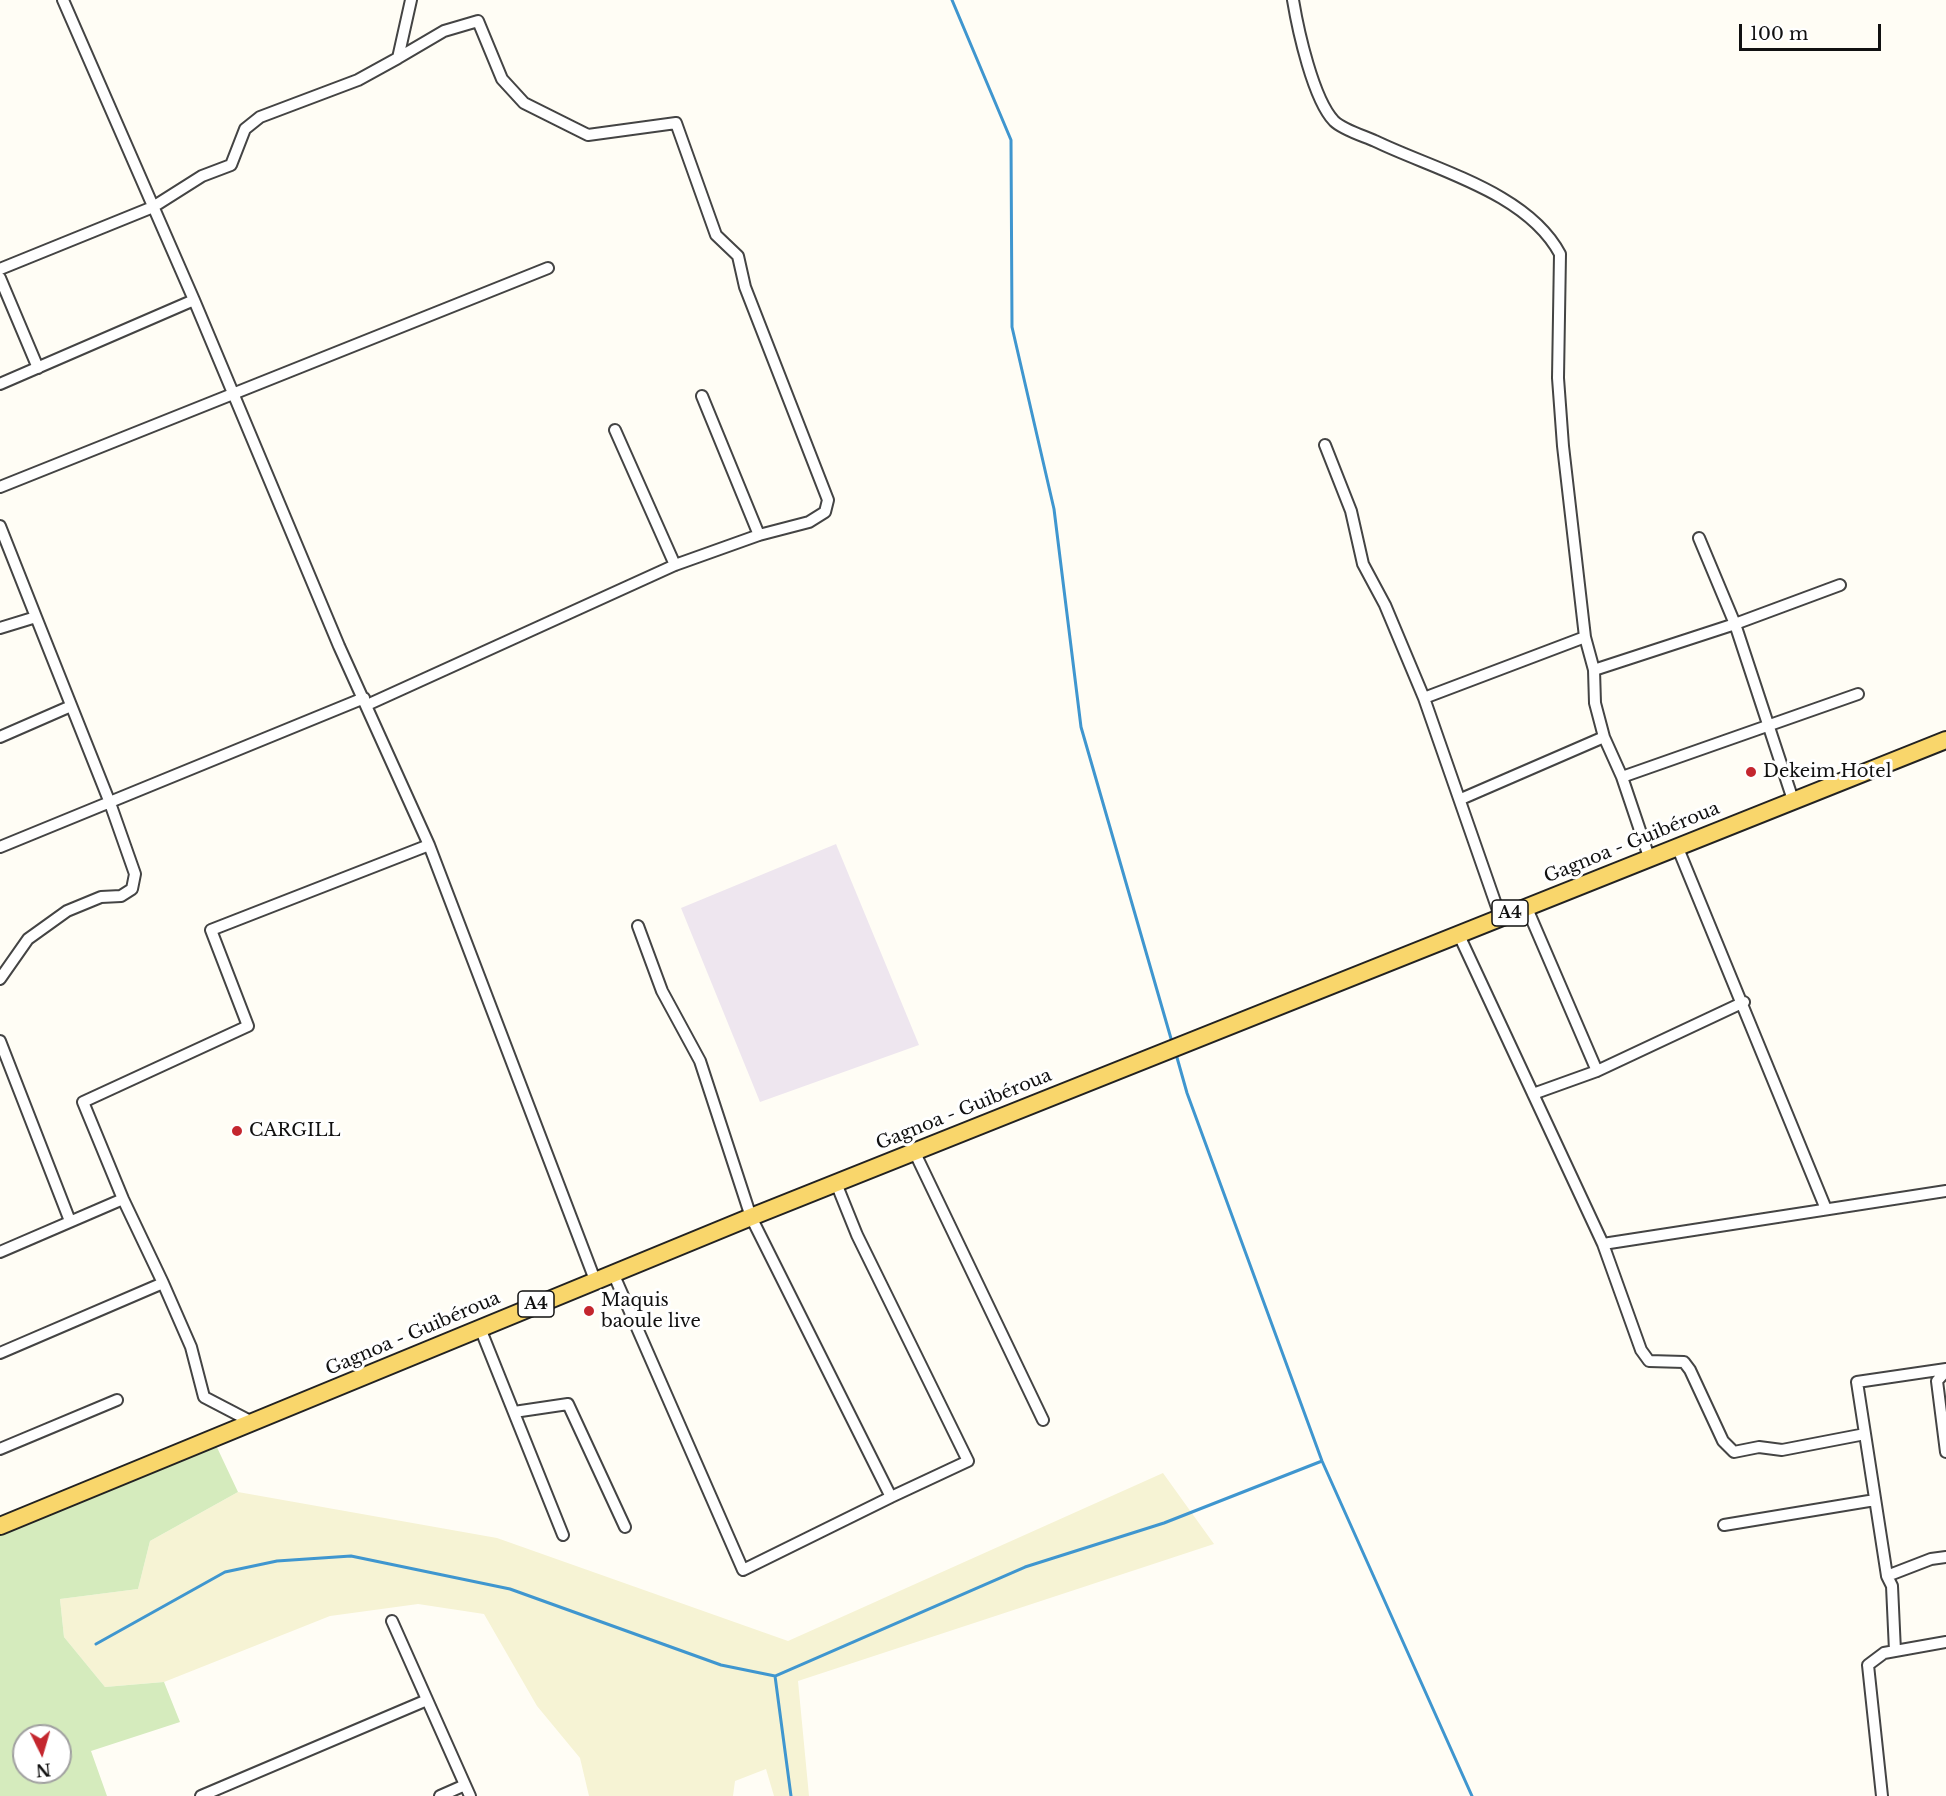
<!DOCTYPE html>
<meta charset="utf-8">
<style>
body{margin:0}
#map{position:relative;width:1946px;height:1796px;overflow:hidden;background:#fffdf5;font-family:"Libre Baskerville",serif}
canvas{display:block}
.north{position:absolute;left:12px;top:1724px;width:60px;height:60px;box-sizing:border-box;background:#fff;border:2px solid #a0a0a0;border-radius:50%;rotate:175deg;font-size:16px;font-weight:700;line-height:24px;text-align:center;color:#111}
.north::after{content:'';display:block;margin:auto;width:21px;height:27px;background:#c4262e;clip-path:polygon(50% 0,100% 100%,50% 72%,0 100%)}
.scale{position:absolute;left:1739px;top:24px;width:142px;height:27px;box-sizing:border-box;border:3px solid #111;border-top:0;padding-left:8px;font-size:18px;line-height:21px;white-space:nowrap;color:#111;-webkit-text-stroke:4px #fff;paint-order:stroke}
</style>
<div id="map">
<canvas width="1946" height="1796"></canvas>
<div class="north">N</div>
<div class="scale">100 m</div>
</div>
<script>
const c = document.querySelector('canvas').getContext('2d');
c.lineJoin = 'round';
function paint(path, color) { c.fillStyle = color; c.fill(path, 'evenodd'); }
function trace(path, color, width, dash) { c.strokeStyle = color; c.lineWidth = width; c.lineCap = dash ? 'butt' : 'round'; c.setLineDash(dash || []); c.stroke(path); }
function label(font, color, halo, rows, align = 'center') {
  c.font = font + ' "Libre Baskerville",serif'; c.lineWidth = 6; c.setLineDash([]); c.textBaseline = 'middle'; c.strokeStyle = halo; c.fillStyle = color; for (const [text, x, y, turn = 0] of rows) {
    c.save(); c.translate(x, y); c.rotate((+turn || 0) * Math.PI / 180); c.textAlign = isNaN(turn) ? turn : align; if (halo) c.strokeText(text, 0, 0); c.fillText(text, 0, 0); c.restore();
  }
}
const industrial = new Path2D(`
 M836 844 919 1045 760 1102 681 908Z`);
const farmland = new Path2D(`
 M1163 1473 1214 1544 798 1681 809 1796H774L766 1769 735 1781 733 1796H589L580 1758 537 1706 484 1614 418 1604 330 1616 164 1682 105 1687 64 1637 60 1599 138 1589 150 1541 238 1492 497 1538 788 1641Z`);
const green = new Path2D(`
 M214 1441 238 1492 150 1541 138 1589 60 1599 64 1637 105 1687 164 1682 180 1722 91 1751 107 1796H0V1528ZM24 1736H60V1772H24Z`);
const stream = new Path2D(`
 M952 0 1011 140 1012 327 1054 509 1081 727 1172 1042
 M1176 1054 1187 1093 1322 1461 1472 1796
 M96 1644 225 1572 277 1561 351 1556 510 1589 721 1665 775 1676
 M791 1796 775 1676 1025 1567 1164 1523 1322 1461`);
const street = new Path2D(`
 M63 0 194 300 339 646 429 845 595 1280
 M1293 0C1298 30 1313 99 1334 121 1343 130 1364 136 1375 141 1435 170 1527 192 1560 254L1558 378 1563 446 1585 637 1594 670 1595 703 1604 737 1622 777 1649 857
 M0 269 153 207 202 176 231 165 245 129 260 117 358 80 398 58 411 0
 M0 278 38 368
 M0 384 194 300
 M702 396 759 535
 M615 430 675 565
 M1325 445 1351 511 1363 564 1385 605 1424 698 1500 916
 M0 487 548 268
 M0 526 36 617
 M1699 538 1735 624 1793 800
 M0 628 36 617 110 803 135 874 132 889 121 896 101 897 67 911 28 939 0 979
 M1594 670 1735 624 1840 585
 M1424 698 1585 637
 M367 705 675 565 759 535 809 522 825 512 828 500 745 287 738 256 716 235 676 123 588 135 524 103 502 79 478 21 444 31 398 58
 M0 737 71 706
 M1622 777 1858 694
 M1461 799 1604 737
 M1677 846 1826 1209
 M0 847 364 698
 M1526 906 1597 1071
 M638 926 662 991 700 1061 751 1217 891 1497 968 1461 857 1235 836 1183
 M1458 933 1603 1244 1641 1350 1649 1361 1684 1362 1690 1370 1723 1441 1734 1452 1759 1447 1782 1450 1865 1434
 M0 1041 70 1221
 M1533 1094 1597 1071 1744 1002
 M914 1151 1043 1420
 M1603 1244 1946 1191
 M0 1252 123 1199
 M613 1273 743 1570 891 1497
 M163 1283 123 1199 83 1102 248 1026 211 930 429 845
 M480 1328 563 1535
 M0 1353 163 1283 191 1347 204 1397 252 1422
 M1946 1371 1937 1381 1946 1452
 M514 1412 568 1404 625 1527
 M0 1449 117 1400
 M1724 1525 1875 1500
 M1887 1576 1931 1559 1946 1557
 M392 1621 470 1796
 M1895 1651 1892 1586 1887 1576 1857 1382 1946 1369
 M201 1796 427 1700
 M440 1796 465 1785
 M1882 1796 1868 1665 1884 1653 1946 1642`);
const primary = new Path2D(`
 M0 1526 751 1217 1946 740`);
const markers = [
 [1751,772,6,"#c4262e"],
 [237,1131,6,"#c4262e"],
 [589,1311,6,"#c4262e"]
];
const shields = [
 [1510,913,36],
 [536,1304,36]
];
const shieldNames = [
 ["A4",1510,913],
 ["A4",536,1304]
];
const poiNames = [
 ["Dekeim Hotel",1763,772],
 ["CARGILL",249,1131],
 ["Maquis",601,1301],
 ["baoule live",601,1322]
];
const streetNames = [
 ["Gagnoa - Guibéroua",1632,843,-22],
 ["Gagnoa - Guibéroua",964,1110,-22],
 ["Gagnoa - Guibéroua",413,1334,-23]
];
paint(industrial, '#eee6ef');
paint(farmland, '#f6f3d4');
paint(green, '#d5ebbd');
trace(stream, '#3f96cf', 3);
trace(street, '#444', 14);
trace(primary, '#222', 20);
trace(street, '#fff', 10);
trace(primary, '#f9d66b', 16);
for (const [x, y, r, color] of markers) { const dot = new Path2D(); dot.arc(x, y, r, 0, 2 * Math.PI); c.fillStyle = color; c.fill(dot); trace(dot, '#fff', 2); }
for (const [x, y, w] of shields) { const box = new Path2D(); box.roundRect(x - w / 2, y - 13, w, 26, 4.5); c.fillStyle = '#fff'; c.fill(box); trace(box, '#111', 1.5); }
label('bold 16px', '#111', null, shieldNames);
label('18px', '#111', '#fff', poiNames, 'left');
label('18px', '#111', '#fff', streetNames);
</script>
